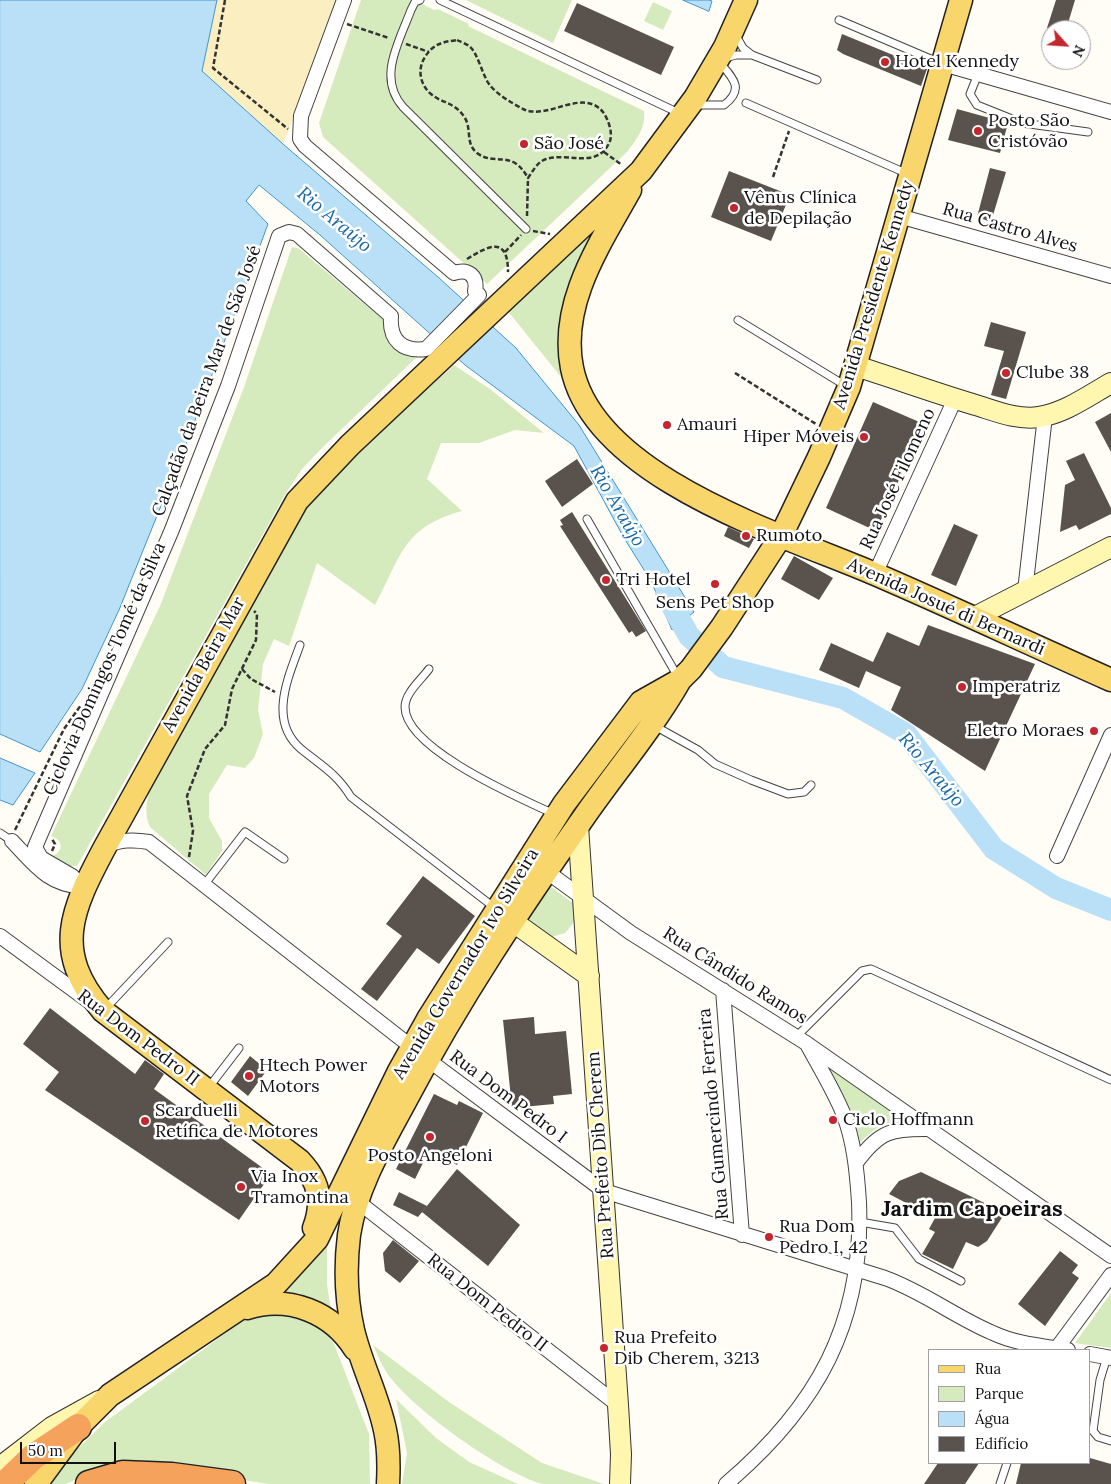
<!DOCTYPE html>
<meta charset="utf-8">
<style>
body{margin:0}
#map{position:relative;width:1111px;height:1484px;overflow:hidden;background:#fffdf5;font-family:Lora,serif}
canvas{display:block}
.legend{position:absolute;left:928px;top:1349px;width:162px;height:115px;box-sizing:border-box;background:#fff;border:1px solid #a0a0a0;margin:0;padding:6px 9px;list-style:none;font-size:15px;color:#111}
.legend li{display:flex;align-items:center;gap:10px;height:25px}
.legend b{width:25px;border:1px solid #a0a0a0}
.north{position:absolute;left:1041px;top:20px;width:50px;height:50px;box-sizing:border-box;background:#fff;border:1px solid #a0a0a0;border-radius:50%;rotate:116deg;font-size:14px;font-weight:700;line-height:20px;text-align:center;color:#111}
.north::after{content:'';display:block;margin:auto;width:18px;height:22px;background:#c4262e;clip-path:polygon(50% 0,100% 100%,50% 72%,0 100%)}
.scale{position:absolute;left:20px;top:1442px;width:96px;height:22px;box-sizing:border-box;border:2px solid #111;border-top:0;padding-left:6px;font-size:15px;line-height:18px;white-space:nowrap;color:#111;-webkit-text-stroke:4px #fff;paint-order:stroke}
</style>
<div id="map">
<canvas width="1111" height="1484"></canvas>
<ul class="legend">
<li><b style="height:6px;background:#f9d66b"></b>Rua</li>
<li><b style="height:14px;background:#d5ebbd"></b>Parque</li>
<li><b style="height:14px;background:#b9e0f7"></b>Água</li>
<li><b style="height:14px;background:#5a524d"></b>Edifício</li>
</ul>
<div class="north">N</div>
<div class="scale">50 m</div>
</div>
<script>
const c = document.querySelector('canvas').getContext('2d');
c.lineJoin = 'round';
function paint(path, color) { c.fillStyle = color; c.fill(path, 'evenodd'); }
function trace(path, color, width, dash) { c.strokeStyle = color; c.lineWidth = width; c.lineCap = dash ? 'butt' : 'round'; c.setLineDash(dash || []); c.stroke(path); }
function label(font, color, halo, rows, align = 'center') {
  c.font = font + ' Lora,serif'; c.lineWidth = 5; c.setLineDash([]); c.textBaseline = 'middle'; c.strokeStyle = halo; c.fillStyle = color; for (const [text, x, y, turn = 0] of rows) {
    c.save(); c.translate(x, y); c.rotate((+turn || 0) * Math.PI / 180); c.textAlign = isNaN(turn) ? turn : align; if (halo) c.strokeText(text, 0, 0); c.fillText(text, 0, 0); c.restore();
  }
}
const green = new Path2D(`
 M361 0H414L434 10 438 9 469 24 468 26 644 111C646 128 637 138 628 151L487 284 323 137 319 123Z
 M466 0H572L553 43Z
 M653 2 672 11 663 30 644 21Z
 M599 226C570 284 550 314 565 382L507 310Z
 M292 247 298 248 386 322C385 344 397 356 418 356L323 447 302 469 286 493 77 866H67L50 857C64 853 64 840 51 836L160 606 244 387Z
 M454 365 490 389 544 433 515 430 479 443H441L427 479 462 511C402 528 402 555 375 605L317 563 289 646 274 639 263 664 258 710 263 734 254 758 245 768 227 765 209 794V818L222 841V851L206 875 150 827C142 810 149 791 155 774L305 507 353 456Z
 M550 886 574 904 575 921 565 933 552 937 528 920Z
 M820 1063 908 1120C888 1120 869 1130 858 1146Z
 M327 1242V1285L331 1310 299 1293 279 1292Z
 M1111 1293V1348L1075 1343Z
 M271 1308 321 1326 334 1344 369 1434 370 1484H269L170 1469 81 1477 66 1484H49L68 1458 105 1422 250 1315Z
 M373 1345 449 1402 542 1463 604 1484C588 1484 556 1484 542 1484 501 1472 415 1411 389 1376 382 1366 378 1356 373 1345Z
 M396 1399 436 1438 469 1462 518 1484H402L407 1453Z`);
const sand = new Path2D(`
 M217 0H339L283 144 202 71Z`);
const water = new Path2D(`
 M0 0H217L202 71 283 144 438 277 516 348 579 425 694 612 672 630 651 581 624 538 574 446 465 365 320 235 259 185 246 201 268 224 190 434 119 610 82 689 40 752 0 734Z
 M683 0H709L712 1 709 11Z
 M0 758 35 773 13 805 0 800Z`);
const river = new Path2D(`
 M666 595 689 636 723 667 843 698 906 734 994 849 1056 888 1111 910`);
const building = new Path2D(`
 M1056 0H1075L1066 30 1047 28Z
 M577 3 674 47 661 75 564 31Z
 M842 34 927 69 921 86 843 54 837 50Z
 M957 109 1008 123 1000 153 948 140Z
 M990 168 1006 172 991 222 977 217Z
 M729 171 790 195 771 241 711 217Z
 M991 322 1026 332 1006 399 991 395 1004 351 984 346Z
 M873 402 924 424 876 531 826 508Z
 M1111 413V452L1095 422Z
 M1084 453 1111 508V514L1079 530 1076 525 1060 532 1065 485 1075 480 1066 461Z
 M577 459 593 484 562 507 545 481Z
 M572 512 646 631 636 637 632 631 629 633 560 526 563 525 560 520Z
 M954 524 978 535 956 586 931 575Z
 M728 527 754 539 749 548 724 536Z
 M794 556 833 578 819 600 781 579Z
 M928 625 1035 664 985 771 891 710 901 687 866 671 859 688 819 670 831 643 873 662 887 632 919 646Z
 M423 876 475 916 439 964 417 948 377 1001 361 989 402 936 386 924Z
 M50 1008 135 1074 145 1060 164 1074 154 1089 271 1174 239 1220 45 1090 59 1072 23 1044Z
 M534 1017 535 1034 566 1031 572 1094 553 1096 554 1104 512 1108 503 1020Z
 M250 1056 267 1070 248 1096 231 1082Z
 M434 1094 457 1105 459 1101 483 1113 457 1165 429 1151 415 1179 396 1169Z
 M457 1169 520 1225 488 1266 422 1212Z
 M921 1172 1005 1213 987 1241 978 1247 966 1242 953 1269 922 1254 935 1232 929 1229 935 1218 889 1194 899 1181Z
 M399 1192 427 1206 418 1217 393 1205Z
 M393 1240 419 1261 400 1283 385 1271 383 1253Z
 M1060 1251 1078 1265 1072 1273 1079 1278 1045 1326 1018 1304Z
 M1090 1458 1111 1464V1484H1016L1021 1463H1090Z
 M938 1463H979L965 1484H924Z`);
const path = new Path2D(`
 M225 0 213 68 288 129
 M347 24 389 38
 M457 40C461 42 467 44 470 47 477 52 483 76 489 84 496 94 512 103 523 109 548 121 582 87 603 112 608 119 613 132 610 141 598 170 569 152 546 159 537 162 533 171 528 178 511 148 496 167 477 153 465 143 472 130 465 118 455 102 443 104 431 94 420 85 417 69 425 57 433 44 442 42 457 40Z
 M406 44 429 52
 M604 152 622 165
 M773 177 789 131
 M527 216 528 178
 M533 231 550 234
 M505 252 521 235
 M467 259C488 246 508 235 508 272
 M735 373 816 424
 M242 669 251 679 275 692
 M15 830 64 729 81 705
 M52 851 55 844 52 839
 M189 857 193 831 187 796 205 749 225 725 232 689 256 640 257 614 254 611`);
const lane = new Path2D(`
 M420 0 415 2 411 10C399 42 377 78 403 107L526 229
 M440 0 681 114
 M839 20 940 63
 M735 34 743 48 752 55 817 80
 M725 58 736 55H752
 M978 74 970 94 977 105 1022 123 1088 132
 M746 103 908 174
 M696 105H724C745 89 733 78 720 63
 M738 320 846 386
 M587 519 678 677
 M300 645C288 678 268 721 301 749 322 766 337 774 351 797L495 908
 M429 669C421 680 405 693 405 707 405 749 520 798 554 814
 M653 725 698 750 715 764 751 780 788 794 804 792 811 785
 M0 833 12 841
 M204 885 245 832 284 859
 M105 1009 168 942
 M796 1037 862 971 871 969 1111 1080
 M209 1087 239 1048
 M860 1222 895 1228 919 1259 961 1281
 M1107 1357 1100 1380 1093 1431 1098 1437 1111 1441
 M1000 1484 1007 1463`);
const street = new Path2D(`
 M943 64 1111 112
 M899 216 1111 276
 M875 574 955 399
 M1025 591 1045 416
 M12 841C35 865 48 885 83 887
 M105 846C121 840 132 839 149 842L427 1059 604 1191 885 1278C924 1292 955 1317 993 1333 1016 1344 1043 1346 1068 1350
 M1057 856 1111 735
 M546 871 631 933 806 1043 1111 1256
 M83 887 72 876 41 858 35 847 171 532 228 386 279 236 289 232 297 234 391 316C389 341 403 352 426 349L479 295 475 291C478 276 468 268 454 273L305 146 300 139 301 116 344 0
 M0 936 90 1002
 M723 990 742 1235
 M856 1163C879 1131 892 1128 931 1129
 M357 1201 618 1405
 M1057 1348 1111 1275
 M1090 1354 1111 1358
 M726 1484C817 1407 864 1323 859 1202 857 1172 854 1140 843 1113 833 1089 820 1068 808 1046`);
const secondary = new Path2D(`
 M856 366C897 379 938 394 979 406 998 412 1018 420 1039 417 1065 413 1088 396 1111 383
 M973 618 1111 547
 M578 826 618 1405 621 1454 620 1484
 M512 921 589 976
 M0 1467 52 1427 99 1401`);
const primary = new Path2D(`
 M630 190C600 244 559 303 572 368 594 478 784 535 875 574 954 608 1032 645 1111 680
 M314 1228C324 1202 319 1181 300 1161L103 1011C51 951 72 909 105 847L297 501 350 445 641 171 695 98 725 47 746 0
 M247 1308C289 1295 332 1312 355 1349
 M36 1484 78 1427 110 1395 276 1284 317 1239 399 1071 428 1019 564 804 641 702 680 680 691 669 722 627 781 536 819 457 849 387 961 0
 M388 1484C389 1466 389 1448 385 1430 378 1396 361 1364 353 1330 346 1299 345 1267 349 1235 356 1187 384 1141 407 1098 459 1000 520 908 584 817 616 771 652 729 680 680`);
const highway = new Path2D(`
 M5 1484 33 1457 78 1427
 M89 1484 123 1474 172 1476 232 1484`);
const markers = [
 [885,62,5,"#c4262e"],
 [978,131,5,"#c4262e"],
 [524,144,5,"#c4262e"],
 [734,208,5,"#c4262e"],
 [1006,373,5,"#c4262e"],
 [667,425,5,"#c4262e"],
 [864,437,5,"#c4262e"],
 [746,536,5,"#c4262e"],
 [606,580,5,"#c4262e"],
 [715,584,5,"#c4262e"],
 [962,687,5,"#c4262e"],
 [1094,731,5,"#c4262e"],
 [249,1076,5,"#c4262e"],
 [833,1120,5,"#c4262e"],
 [145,1121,5,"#c4262e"],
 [430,1137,5,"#c4262e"],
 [241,1187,5,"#c4262e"],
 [769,1237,5,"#c4262e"],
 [604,1348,5,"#c4262e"]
];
const poiNames = [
 ["Hotel Kennedy",895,62],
 ["Posto São",988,121],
 ["Cristóvão",988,142],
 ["São José",534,144],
 ["Vênus Clínica",744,198],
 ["de Depilação",744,219],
 ["Clube 38",1016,373],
 ["Amauri",677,425],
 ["Hiper Móveis",854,437,"right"],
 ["Rumoto",756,536],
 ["Tri Hotel",616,580],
 ["Sens Pet Shop",715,603,"center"],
 ["Imperatriz",972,687],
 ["Eletro Moraes",1084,731,"right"],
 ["Htech Power",259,1066],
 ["Motors",259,1087],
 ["Scarduelli",155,1111],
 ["Retífica de Motores",155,1132],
 ["Ciclo Hoffmann",843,1120],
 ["Posto Angeloni",430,1156,"center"],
 ["Via Inox",251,1177],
 ["Tramontina",251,1198],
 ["Rua Dom",779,1227],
 ["Pedro I, 42",779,1248],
 ["Rua Prefeito",614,1338],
 ["Dib Cherem, 3213",614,1359]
];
const streetNames = [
 ["Rua Castro Alves",1010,228,16],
 ["Avenida Presidente Kennedy",874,295,-73],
 ["Calçadão da Beira Mar de São José",207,381,-70],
 ["Rua José Filomeno",898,479,-65],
 ["Avenida Josué di Bernardi",946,607,24],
 ["Avenida Beira Mar",204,665,-61],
 ["Ciclovia Domingos Tomé da Silva",105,669,-66],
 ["Avenida Governador Ivo Silveira",466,964,-59],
 ["Rua Cândido Ramos",735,976,32],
 ["Rua Dom Pedro II",138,1038,37],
 ["Rua Dom Pedro I",508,1097,37],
 ["Rua Gumercindo Ferreira",714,1114,-95],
 ["Rua Prefeito Dib Cherem",601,1155,-94],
 ["Rua Dom Pedro II",487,1303,38]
];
const waterNames = [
 ["Rio Araújo",334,220,40],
 ["Rio Araújo",617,506,60],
 ["Rio Araújo",931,770,50]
];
const districtNames = [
 ["Jardim Capoeiras",972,1210]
];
paint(green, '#d5ebbd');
paint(sand, '#fbeec1');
paint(water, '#b9e0f7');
trace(water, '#3f96cf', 1);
trace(river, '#b9e0f7', 22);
paint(building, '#5a524d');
trace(lane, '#444', 9);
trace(street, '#444', 16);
trace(secondary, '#333', 22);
trace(primary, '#222', 25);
trace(highway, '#222', 29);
trace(path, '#333', 2.5, [5, 2.5]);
trace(lane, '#fff', 7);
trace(street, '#fff', 14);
trace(secondary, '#fff6b0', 20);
trace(primary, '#f9d66b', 22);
trace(highway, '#f5a25d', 26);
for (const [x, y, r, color] of markers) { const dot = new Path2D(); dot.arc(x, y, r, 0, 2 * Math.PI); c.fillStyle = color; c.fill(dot); trace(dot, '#fff', 2); }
label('18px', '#111', '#fff', poiNames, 'left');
label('18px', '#111', '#fff', streetNames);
label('italic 19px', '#1768a6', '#fff', waterNames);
label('bold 22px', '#111', '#fff', districtNames);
</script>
